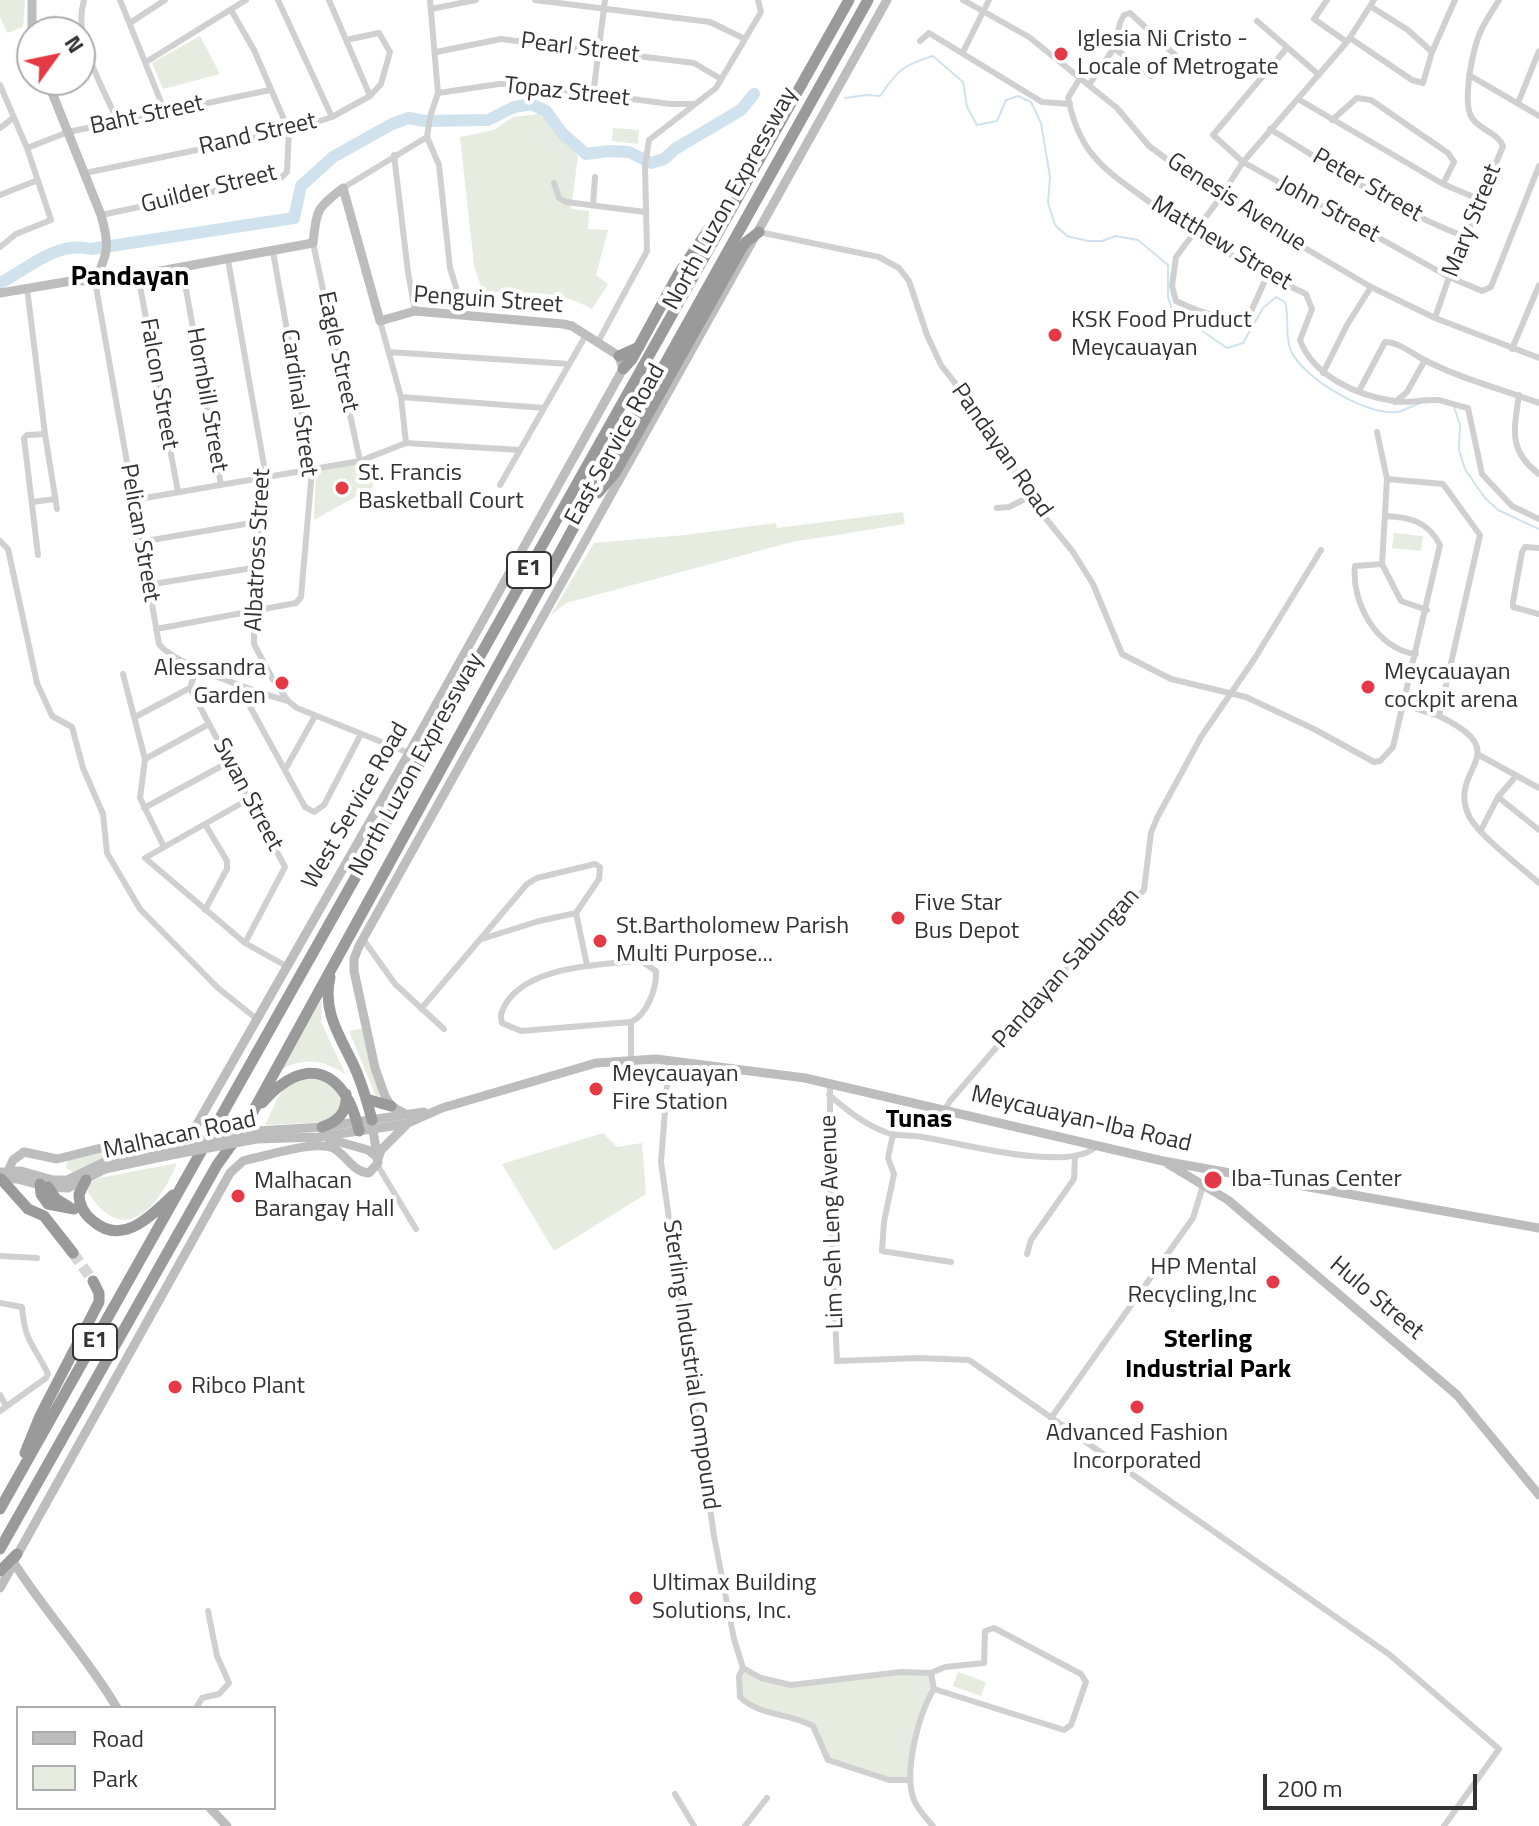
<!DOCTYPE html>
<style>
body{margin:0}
#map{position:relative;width:1539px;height:1826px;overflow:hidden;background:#fff;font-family:"Titillium Web",sans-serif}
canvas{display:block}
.legend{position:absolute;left:16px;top:1706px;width:260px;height:104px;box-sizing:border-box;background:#fff;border:2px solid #adadad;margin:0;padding:10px 14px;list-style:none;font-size:24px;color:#333}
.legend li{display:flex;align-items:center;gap:16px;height:40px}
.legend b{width:40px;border:2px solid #adadad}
.north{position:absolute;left:16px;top:16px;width:80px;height:80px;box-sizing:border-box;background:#fff;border:2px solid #adadad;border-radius:50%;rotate:57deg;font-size:22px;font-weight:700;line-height:32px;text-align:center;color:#333}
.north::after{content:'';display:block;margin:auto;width:28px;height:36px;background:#e63946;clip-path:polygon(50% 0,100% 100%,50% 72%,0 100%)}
.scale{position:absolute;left:1263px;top:1774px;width:214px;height:36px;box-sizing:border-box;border:4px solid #333;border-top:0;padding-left:10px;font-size:24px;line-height:28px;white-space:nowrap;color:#333;-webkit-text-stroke:6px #fff;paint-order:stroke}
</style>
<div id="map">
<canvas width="1539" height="1826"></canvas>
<ul class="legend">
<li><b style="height:10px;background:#bdbdbd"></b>Road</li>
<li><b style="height:22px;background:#e6ecdf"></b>Park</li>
</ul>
<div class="north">N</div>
<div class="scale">200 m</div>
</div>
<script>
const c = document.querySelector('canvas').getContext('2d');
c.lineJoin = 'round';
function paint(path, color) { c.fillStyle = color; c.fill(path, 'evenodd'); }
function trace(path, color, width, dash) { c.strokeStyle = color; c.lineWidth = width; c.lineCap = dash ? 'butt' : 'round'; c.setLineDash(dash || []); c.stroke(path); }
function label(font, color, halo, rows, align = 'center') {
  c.font = font + ' "Titillium Web",sans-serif'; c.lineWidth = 8; c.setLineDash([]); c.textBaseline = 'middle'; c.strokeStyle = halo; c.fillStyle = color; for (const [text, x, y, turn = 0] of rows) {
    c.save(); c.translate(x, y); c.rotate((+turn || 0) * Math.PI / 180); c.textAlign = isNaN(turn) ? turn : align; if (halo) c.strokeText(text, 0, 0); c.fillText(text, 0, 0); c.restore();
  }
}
const green = new Path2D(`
 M0 0H25L23 27 7 33 0 16Z
 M200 36 220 74 163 89 152 63Z
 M539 114 553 126 578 156 571 209 589 211 588 229 608 230 596 275 608 284 592 309C557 289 524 293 483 292L474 265 460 137 494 130 513 117Z
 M613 128 639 130 638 144 612 141Z
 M370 461 373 487 314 520 316 471Z
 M903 512 905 524 792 542 566 603 550 616 594 543 685 535 776 523 777 528Z
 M1394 533 1423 536 1421 551 1392 548Z
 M322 999 321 1022 346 1075C324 1060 306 1057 282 1069Z
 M364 1028 380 1093 377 1099 349 1031Z
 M299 1077H323L339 1090 342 1102 337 1114 324 1122 265 1125 281 1091Z
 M603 1133 617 1147 642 1143 646 1194 554 1251 502 1164Z
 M134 1147 95 1161 73 1172 66 1168 67 1162 70 1160 106 1150Z
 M177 1163C159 1207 124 1249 88 1192L89 1183 99 1178Z
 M743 1668 778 1683 901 1672 931 1673 934 1689 923 1706 910 1780H889L828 1760 812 1726 760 1709 740 1697Z
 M958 1672 986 1682 981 1696 953 1686Z`);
const stream = new Path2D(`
 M845 98 866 95 880 96C897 71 903 65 933 56L963 82 967 107 977 125 997 121 1006 100 1018 96 1031 102 1041 123 1050 177 1048 203 1055 225 1067 236 1088 241H1102L1116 236 1138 240 1168 265V297L1172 310 1227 348 1243 343 1263 308 1276 297 1285 302C1290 318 1284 335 1291 351 1303 378 1367 416 1397 412 1404 411 1413 405 1421 403
 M1454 407 1460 425 1459 450 1465 469 1475 484 1485 498 1498 510 1539 529`);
const river = new Path2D(`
 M0 283C29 268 56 241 91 249L294 218 301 186 333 157 392 124 409 118 425 121 488 120 514 107 531 104 546 111 563 134 586 154 609 151 629 152 651 163 664 159 675 149 741 110 754 94`);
const highwayTunnel = new Path2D(`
 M73 1253 93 1281`);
const street = new Path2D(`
 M84 0C72 38 103 87 118 122
 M120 0 165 112
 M278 0 332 117
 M329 0 370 96
 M535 0 710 22 745 39
 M963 0 1029 37 1117 108 1149 146 1220 198 1371 287 1435 318 1539 358
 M1327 0 1314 19 1347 42
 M1370 6 1408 30 1432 52
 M431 9 476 0
 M1257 21 1319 75
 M130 23 165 0
 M1350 38 1412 80 1423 83 1432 52 1455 0
 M920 41 929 33 1042 102 1070 104
 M1114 48C1118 35 1117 26 1124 15L1130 13 1191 70
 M1286 49 1213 135 1243 162 1449 277 1482 291 1491 287 1539 166
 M436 52 501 39 694 63 721 79
 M963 52 989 0
 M146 62 246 0
 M1469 75 1539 116
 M1080 78 1068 98C1072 117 1079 138 1092 154 1107 173 1128 186 1148 201 1198 237 1250 268 1306 294L1312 309 1300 340C1313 376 1358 396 1394 401 1408 404 1423 399 1438 400 1448 402 1458 406 1468 408L1482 474 1512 506 1539 519
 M0 85 27 148 51 220 16 234 0 247
 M1089 85 1114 48 1151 76
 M438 93 499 84H519L670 104H693
 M593 95 605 0
 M1298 99 1443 184 1483 201
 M1518 103 1539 51
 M1332 120 1357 98 1371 100 1448 153 1454 162 1443 184
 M0 128 13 118
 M1270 129C1334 168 1396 211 1466 237
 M427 137 439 165 450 268 465 316
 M27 148 68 132 270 90
 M394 155 408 272 415 311
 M85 173 289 131 332 117 370 96 381 84 390 52 379 33 346 40
 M554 183 559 198 566 202 645 212
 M343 188 427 137 430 117 438 93 430 0
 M0 195 38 180
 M593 205 595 177
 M101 215 282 177 287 172 289 131 254 50 231 10
 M759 232 879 257 899 268 909 281 927 335 941 365 1000 441 1026 494 1073 552 1093 584 1122 654 1171 679 1246 697 1314 729 1374 762 1380 761 1393 747 1440 545C1428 521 1409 517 1385 516
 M313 243 360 461
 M228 260 266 477 254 612V644L272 678 288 701 297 708 409 753
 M182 267 221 485
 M138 275 178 492
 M1267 276 1249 316C1226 323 1197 311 1176 301L1172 286 1176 257 1220 198 1243 162 1347 42 1374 0
 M95 281 159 644C173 664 262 694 288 701
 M27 288 45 434 27 435 24 438 38 555
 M1435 318 1449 277 1503 146C1498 133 1480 130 1472 118 1462 103 1472 55 1478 38 1482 25 1492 12 1499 0
 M380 321 401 397 406 443
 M598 342 647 251 645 166 649 140 716 88 761 12 758 0
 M1512 349 1539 285
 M389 352 569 364
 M1323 373 1347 325 1371 287
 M1359 391 1385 342C1397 342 1409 351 1419 357 1457 378 1499 388 1539 403
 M1519 395C1514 430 1508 451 1539 474
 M401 397 544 408
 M1395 402 1407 392 1425 360
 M1377 432 1387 479 1382 564 1401 601 1427 610
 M45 434 57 509
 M1387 479 1443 484 1480 535 1439 716 1404 705
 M500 485 586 335
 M133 500 360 461 406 443 520 450
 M32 502 55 499
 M997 508 1009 507 1029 497
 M0 541 8 549 37 683 52 716 72 727 83 768 103 814 107 853 140 909 218 988 258 1020
 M140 542 263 521
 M1539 548 1525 547 1522 552 1513 602V607L1539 614
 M1382 564 1355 566C1351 602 1377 650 1416 654
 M147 585 259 567
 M156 629 296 603 301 597 312 470 273 252
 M123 674 145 759 140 798 164 847
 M243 687 247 701 305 807 314 812 324 805 361 734
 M190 688 285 867 245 943
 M190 688 197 666
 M1439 716C1520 755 1444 768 1470 818 1481 837 1521 867 1539 883
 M135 717 190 688
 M1479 755 1539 788
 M145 759 209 724
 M286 768 315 716
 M1498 797 1539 830
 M249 799 145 858 245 943 288 967
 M144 808 229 762
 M1481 830 1498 797 1516 776
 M205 910 227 869V861L205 824
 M363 939 395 984 444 1029
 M482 939 539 921 576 913
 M641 961 656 971C657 988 647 1015 631 1022L521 1031 502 1023C500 1015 501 1013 505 1005 527 966 601 964 641 961Z
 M421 1009 527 884 537 878 595 864 600 867 599 879 576 913 587 965
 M631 1022V1059
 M669 1060 661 1162 714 1536 734 1639 743 1668
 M830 1084V1200L837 1361 919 1358 969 1360 1390 1655 1499 1749 1444 1826
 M829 1095C848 1111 866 1126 891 1134 901 1136 912 1135 922 1137 956 1142 1072 1174 1096 1146
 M945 1109 950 1101 1053 982 1144 890 1151 833 1157 818 1201 737 1255 658 1321 550
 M893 1134 888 1158 894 1174 884 1222 882 1251 951 1262
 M378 1166 416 1229
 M1027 1254 1031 1240 1074 1179 1075 1156
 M0 1256 37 1258
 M0 1303 22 1307C25 1343 33 1343 48 1374L46 1378 0 1411
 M0 1395 6 1406
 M1051 1418 1193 1218 1208 1170
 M743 1668 761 1678 791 1685 901 1672 931 1673 945 1667 984 1663 985 1631 994 1628 1081 1674 1086 1682 1071 1725 1064 1730 934 1689
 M743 1668 739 1676 740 1697C759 1716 790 1713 813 1726L828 1760 889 1780H910
 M931 1673 934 1689C919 1713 903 1772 914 1800 918 1810 926 1818 933 1826
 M196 1708 202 1698 219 1694 229 1683 217 1656 208 1611
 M675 1794 694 1826
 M745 1826 767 1798`);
const secondary = new Path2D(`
 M32 35V0
 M47 80 101 215C110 246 108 253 95 281
 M0 293 71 281H95L138 275 313 243C317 209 316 209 343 188L380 321 415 311 563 324 572 326 619 356 623 369 409 753 196 1126 182 1136 113 1145 57 1159 24 1152 13 1160 8 1171
 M405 1114 391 1106 385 1096 375 1068 354 971V959L359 946 887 0
 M257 1131 322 1127 424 1112
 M256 1139 318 1137 406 1124 442 1108 596 1063 656 1059 805 1078 1163 1161 1539 1228
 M329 1139 368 1150 377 1157
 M378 1159 381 1150 406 1125
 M1168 1164 1228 1200 1457 1395 1539 1495
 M0 1172 21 1171 53 1180H67L106 1161 168 1148
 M0 1179H17L48 1187 68 1188 105 1169 166 1156
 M0 1588 14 1563
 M117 1708C87 1657 46 1613 14 1563L15 1559 230 1173 243 1161 250 1159C270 1155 316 1140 333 1148 347 1155 352 1172 369 1173L378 1163 372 1123
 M210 1808 227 1826`);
const highway = new Path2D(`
 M619 356 639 347
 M623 369 632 359 679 273 719 214
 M598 493 615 473 740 251 746 242 759 232
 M330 977C322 1012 340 1036 354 1066 362 1083 367 1101 372 1120
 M366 1099 391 1106
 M262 1103C306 1052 346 1070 359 1131
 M322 1127C338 1122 348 1111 346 1094
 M1 1179 28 1209 44 1216 73 1253
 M86 1180 79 1194C79 1205 84 1214 93 1221 123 1247 152 1215 173 1195
 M40 1184 41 1194 48 1204 74 1209
 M48 1187 56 1199 69 1207
 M25 1453 40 1416 99 1302V1293L93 1281
 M0 1509 849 0
 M0 1549 217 1165 245 1126 580 516 868 0
 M0 1571 17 1554`);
const secondaryBridge = new Path2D(`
 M168 1148 257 1131
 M166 1156 256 1139`);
const markers = [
 [1061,54,8,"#e63946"],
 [1055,335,8,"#e63946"],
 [342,488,8,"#e63946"],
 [282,683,8,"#e63946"],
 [1368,687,8,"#e63946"],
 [898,918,8,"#e63946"],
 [600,941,8,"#e63946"],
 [596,1089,8,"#e63946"],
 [1213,1180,10,"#e63946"],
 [238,1196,8,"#e63946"],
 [1273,1282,8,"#e63946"],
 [175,1387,8,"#e63946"],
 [1137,1407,8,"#e63946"],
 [636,1598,8,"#e63946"]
];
const shields = [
 [529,570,44],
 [95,1342,44]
];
const shieldNames = [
 ["E1",529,570],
 ["E1",95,1342]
];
const poiNames = [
 ["Iglesia Ni Cristo -",1077,40],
 ["Locale of Metrogate",1077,68],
 ["KSK Food Pruduct",1071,321],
 ["Meycauayan",1071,349],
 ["St. Francis",358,474],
 ["Basketball Court",358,502],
 ["Alessandra",266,669,"right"],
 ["Garden",266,697,"right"],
 ["Meycauayan",1384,673],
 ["cockpit arena",1384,701],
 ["Five Star",914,904],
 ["Bus Depot",914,932],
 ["St.Bartholomew Parish",616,927],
 ["Multi Purpose...",616,955],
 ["Meycauayan",612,1075],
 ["Fire Station",612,1103],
 ["Iba-Tunas Center",1231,1180],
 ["Malhacan",254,1182],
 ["Barangay Hall",254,1210],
 ["HP Mental",1257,1268,"right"],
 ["Recycling,Inc",1257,1296,"right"],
 ["Ribco Plant",191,1387],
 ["Advanced Fashion",1137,1434,"center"],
 ["Incorporated",1137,1462,"center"],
 ["Ultimax Building",652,1584],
 ["Solutions, Inc.",652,1612]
];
const streetNames = [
 ["Pearl Street",580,49,7],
 ["Topaz Street",567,93,6],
 ["Baht Street",147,116,-12],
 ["Rand Street",258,135,-13],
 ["Peter Street",1367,186,30],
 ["Guilder Street",209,190,-14],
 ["North Luzon Expressway",731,199,-61],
 ["Genesis Avenue",1236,203,33],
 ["John Street",1328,210,29],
 ["Mary Street",1473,221,-68],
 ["Matthew Street",1221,244,31],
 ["Penguin Street",488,301,4],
 ["Eagle Street",337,352,78],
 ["Falcon Street",158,384,80],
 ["Hornbill Street",206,400,80],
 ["Cardinal Street",298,403,82],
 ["East Service Road",616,445,-61],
 ["Pandayan Road",1001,451,55],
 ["Pelican Street",139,533,80],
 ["Albatross Street",259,550,-87],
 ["North Luzon Expressway",417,765,-61],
 ["Swan Street",247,795,62],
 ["West Service Road",356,806,-60],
 ["Pandayan Sabungan",1067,969,-48],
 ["Meycauayan-Iba Road",1081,1120,13],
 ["Malhacan Road",180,1136,-12],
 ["Lim Seh Leng Avenue",833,1222,-92],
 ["Hulo Street",1376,1299,40],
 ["Sterling Industrial Compound",690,1365,82]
];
const neighbourhoodNames = [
 ["Tunas",919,1121],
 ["Sterling",1208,1341],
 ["Industrial Park",1208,1371]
];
const quarterNames = [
 ["Pandayan",130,278]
];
paint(green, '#e6ecdf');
trace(stream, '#cfe2ee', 2);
trace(river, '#cfe2ee', 12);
trace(highwayTunnel, '#d6d6d6', 11, [11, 5.5]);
trace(street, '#d0d0d0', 6);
trace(secondary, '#bdbdbd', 9);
trace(highway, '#9a9a9a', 11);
trace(secondaryBridge, '#bdbdbd', 9);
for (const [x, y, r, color] of markers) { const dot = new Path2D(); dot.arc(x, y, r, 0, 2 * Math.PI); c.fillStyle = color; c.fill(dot); trace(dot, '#fff', 3); }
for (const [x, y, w] of shields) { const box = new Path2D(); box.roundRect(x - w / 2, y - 18, w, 36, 6); c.fillStyle = '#fff'; c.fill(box); trace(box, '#333', 2); }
label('bold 22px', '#333', null, shieldNames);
label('24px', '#333', '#fff', poiNames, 'left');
label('24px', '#333', '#fff', streetNames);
label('bold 26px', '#000', '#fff', neighbourhoodNames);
label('bold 28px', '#000', '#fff', quarterNames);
</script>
